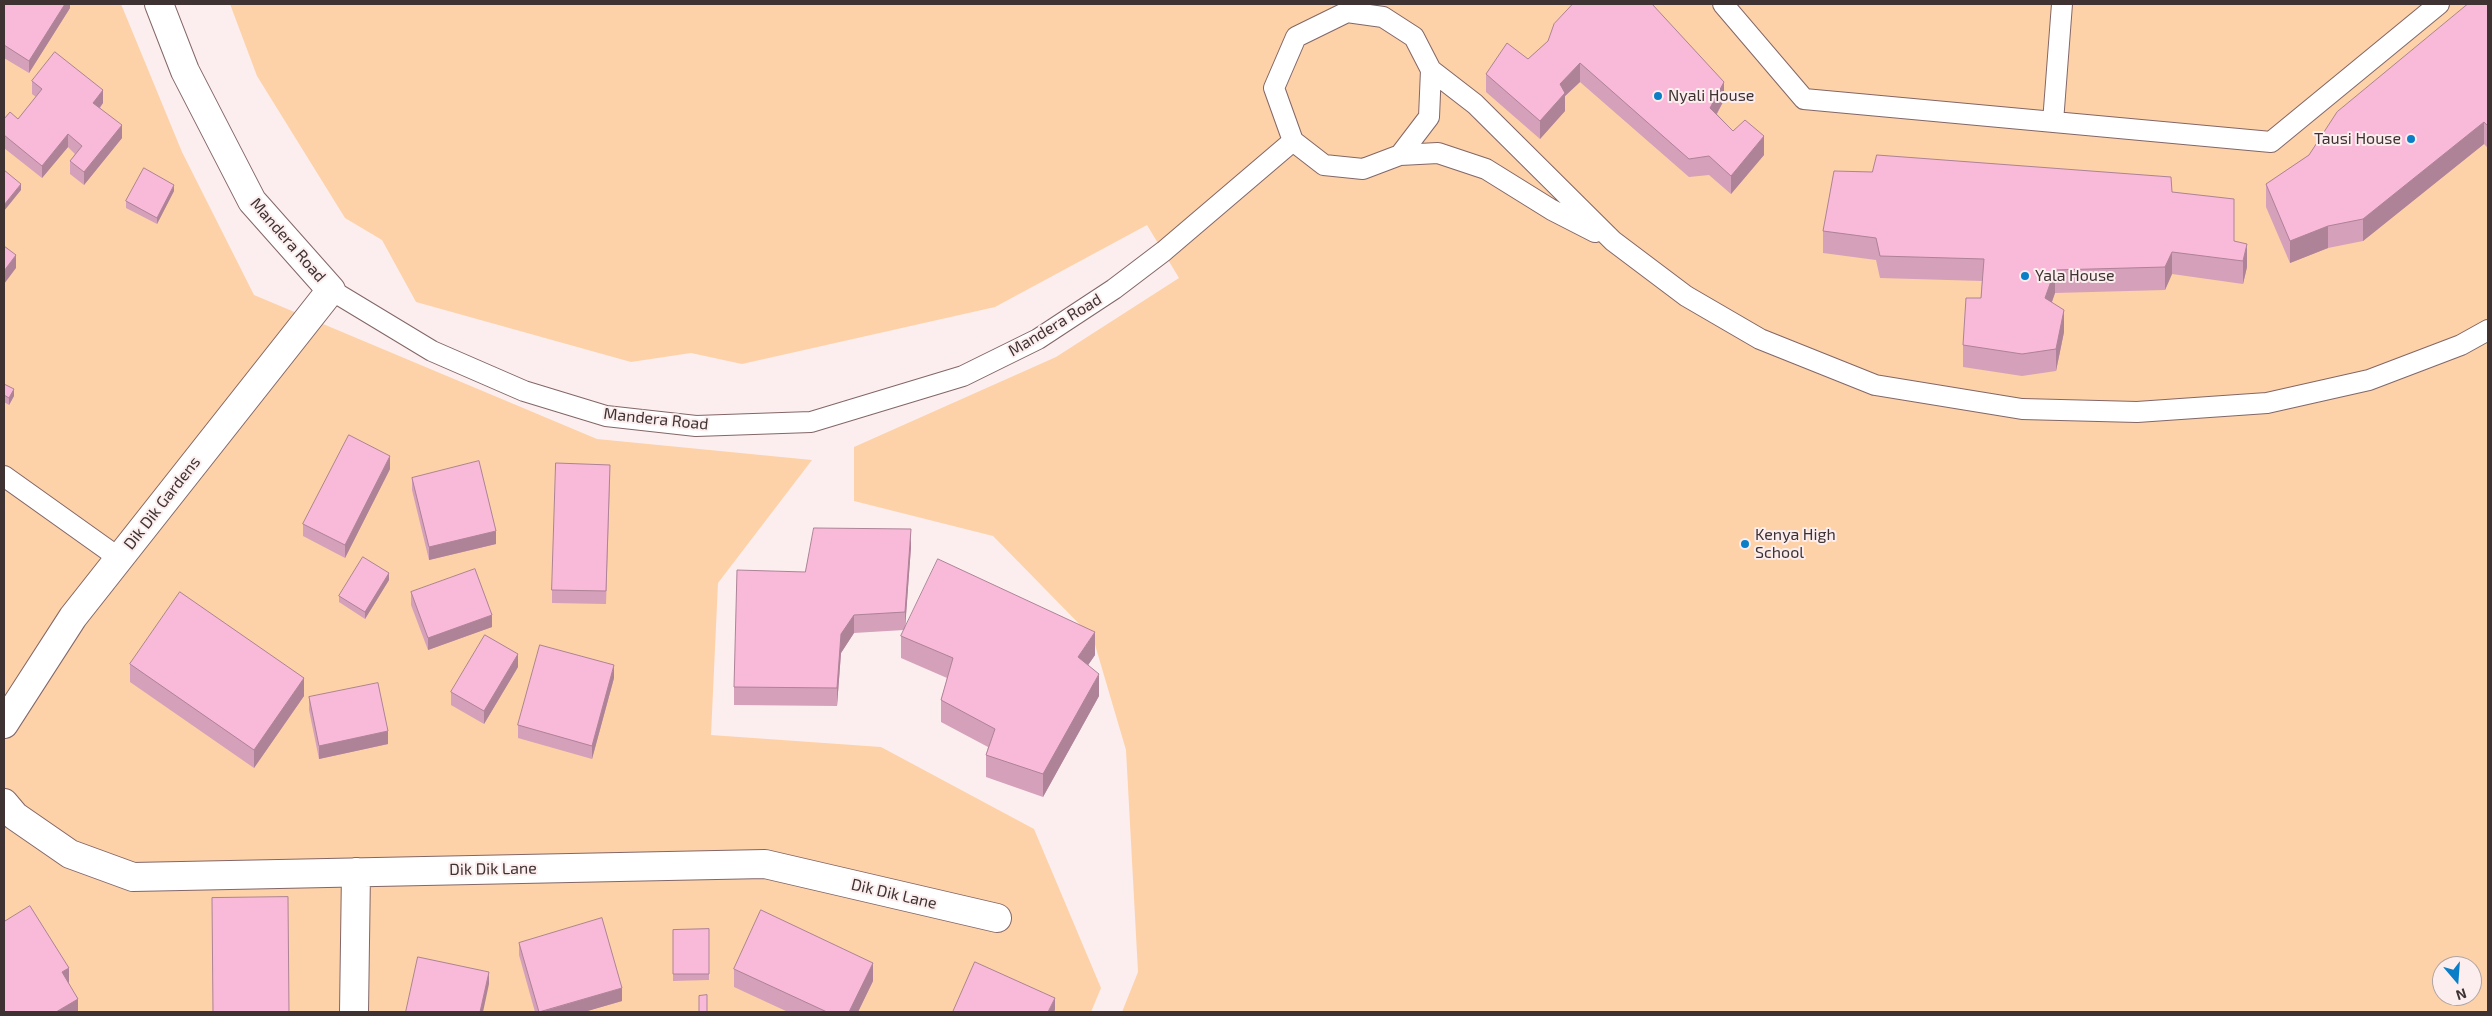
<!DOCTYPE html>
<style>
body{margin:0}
#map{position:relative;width:2492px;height:1016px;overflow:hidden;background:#fceeef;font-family:"Exo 2",sans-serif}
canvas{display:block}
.frame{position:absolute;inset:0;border:5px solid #3f3232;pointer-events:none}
.north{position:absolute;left:2432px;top:956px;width:50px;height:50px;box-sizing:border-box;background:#fceeef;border:1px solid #b0a3a3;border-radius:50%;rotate:162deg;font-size:14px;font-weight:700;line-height:20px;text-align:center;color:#3f3232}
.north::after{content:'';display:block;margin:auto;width:18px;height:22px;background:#0b7ec8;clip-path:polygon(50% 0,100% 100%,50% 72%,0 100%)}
</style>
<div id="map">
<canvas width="2492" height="1016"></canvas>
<div class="frame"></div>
<div class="north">N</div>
</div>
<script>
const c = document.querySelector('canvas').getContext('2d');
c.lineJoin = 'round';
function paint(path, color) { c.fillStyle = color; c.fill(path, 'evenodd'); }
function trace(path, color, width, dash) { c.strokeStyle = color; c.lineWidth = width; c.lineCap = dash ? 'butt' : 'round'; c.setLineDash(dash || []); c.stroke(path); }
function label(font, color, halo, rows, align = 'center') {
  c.font = font + ' "Exo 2",sans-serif'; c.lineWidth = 4; c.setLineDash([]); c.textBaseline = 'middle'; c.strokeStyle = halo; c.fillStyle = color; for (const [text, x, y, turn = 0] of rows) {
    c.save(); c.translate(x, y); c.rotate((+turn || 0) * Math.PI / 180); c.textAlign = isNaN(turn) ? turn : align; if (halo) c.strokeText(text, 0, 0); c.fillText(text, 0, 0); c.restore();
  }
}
const green = new Path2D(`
 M4 4H121L182 152 254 295 597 439 812 460 718 583 711 735 881 747 1034 829 1101 988 1091 1012H4Z
 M230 4H2488V1012H1122L1138 972 1126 750 1093 638 993 536 854 501V447L1056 357 1179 278 1147 225 995 307 742 364 691 353 631 362 416 302 382 240 345 218 257 76ZM2442 966H2472V996H2442Z`);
const lane = new Path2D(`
 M1723 4 1804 99 2271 142 2439 4
 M1431 70 1429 117 1400 155 1363 169 1324 165 1293 141 1274 88 1296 37 1347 12 1383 17 1414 37 1431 70 1475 104 1613 241 1686 296 1760 339 1875 385 2022 409 2137 412 2267 403 2369 380 2461 345 2488 330
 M2053 122 2062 4
 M1400 155 1438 153 1486 169 1552 210 1595 232
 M331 290 432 351 524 391 606 416 696 426 811 422 963 376 1038 339 1114 289 1164 251 1293 141
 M4 476 119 558`);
const street = new Path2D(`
 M4 724 73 617 331 290 252 201 185 71 159 4
 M4 803 15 816 70 854 133 877 765 864 997 918
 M354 1012 356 872`);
const wall = new Path2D(`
 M4 4H70V8L29 73 4 58Z
 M2488 4V148L2484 144 2363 241 2328 248 2290 263 2266 207V184L2309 155Z
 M1548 41 1724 100 1717 114 1733 131 1764 155 1731 194 1709 175 1689 177 1580 82 1565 96V111L1540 139 1486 92V74L1528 59Z
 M32 81 103 103 100 108 122 138 84 185 70 174V161L75 154 68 147 42 178 4 148V119H18L36 97 32 94Z
 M174 191 157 224 126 208V201Z
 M2172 192 2234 241 2247 267 2243 284 2172 274 2165 290 2055 293 2052 302 2064 332 2056 371 2022 376 1963 367V345L1981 298 1982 281 1880 278 1876 260 1823 253V231Z
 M4 384 14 396 9 405 4 402V407Z
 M390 469 345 558 303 536V524Z
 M412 478 496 544 429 560 412 490Z
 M610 478 606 604 552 603V590Z
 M911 547 905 627 1095 655 1088 665 1099 696 1043 797 986 777V755L988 747 941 722V700L947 678 901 658V636L904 630 854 633 841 653 837 706 734 705V687L805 572Z
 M389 580 365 619 339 602V596Z
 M411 592 492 627 428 650 411 605Z
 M130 664 304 696 254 768 130 682Z
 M518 667 484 724 451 705V692Z
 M614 678 592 759 518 738V725Z
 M309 697 388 744 319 759 309 710Z
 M709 929V980L673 981V930Z
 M519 943 622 1001 584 1012H535L519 955Z
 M734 969 873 981 858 1012H788L734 987Z`);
const shadedWall = new Path2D(`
 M65 4H70V8L29 73V61Z
 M1580 63V82L1565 96V111L1540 139V121L1560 84Z
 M1724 82V100L1710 126V108Z
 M103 90V103L93 116V103Z
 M2484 122V144L2363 241V219Z
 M122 125V138L84 185V172Z
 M68 134V147L42 178V166Z
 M1764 136V155L1731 194V176Z
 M21 184V190L4 211V205Z
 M174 185V191L157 224V218Z
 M2328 226V248L2290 263V241Z
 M2247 244V267L2243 284V261Z
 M2172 252V274L2165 290V267Z
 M16 255V268L4 284V271Z
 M2055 270V293L2045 321V298Z
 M2064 310V332L2056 371V349Z
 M14 389V396L9 405V398Z
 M390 456V469L345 558V545Z
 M911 529V547L905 630V612Z
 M496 531V544L429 560V547Z
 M389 573V580L365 619V612Z
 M492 615V627L428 650V638Z
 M854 615V633L841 653 837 706V688L841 634Z
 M1095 632V655L1078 680V657Z
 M518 654V667L484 724V711Z
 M614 665V678L592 759V746Z
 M1099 674V696L1043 797V774Z
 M304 678V696L254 768V750Z
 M388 731V744L319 759V746Z
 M873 963V981L858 1012H849Z
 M69 968V986L62 972Z
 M489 972V984L483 1012H480Z
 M622 988V1001L584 1012H541Z
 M1055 998V1010L1054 1012H1048Z
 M78 999V1012H56Z`);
const building = new Path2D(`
 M4 4H65L29 61 4 45Z
 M1573 4H1652L1724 82 1710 108 1733 131 1745 120 1764 136 1731 176 1709 156 1689 159 1580 63 1560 84 1565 93 1540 121 1486 74 1507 43 1528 59 1548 41 1554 24Z
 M2468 4H2488V126L2484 122 2363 219 2328 226 2290 241 2266 184 2309 155 2337 112Z
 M55 52 103 90 93 103 122 125 84 172 70 161 82 146 68 134 42 166 4 135V119L10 112 18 119 42 89 32 81Z
 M1877 155 2171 177 2172 192 2234 199V241L2247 244 2243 261 2172 252 2165 267 2055 270 2045 298 2064 310 2056 349 2022 354 1963 345 1966 298H1981L1984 259 1880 256 1876 238 1823 231 1834 171 1872 172Z
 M144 168 174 185 157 218 126 201Z
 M4 170 21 184 4 205Z
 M4 246 16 255 4 271Z
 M4 384 14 389 9 398 4 395Z
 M349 435 390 456 345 545 303 524Z
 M479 461 496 531 429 547 412 478Z
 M556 463 610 465 606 591 552 590Z
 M814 528 911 529 905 612 854 615 841 634 837 688 734 687 737 570 805 572Z
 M363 557 389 573 365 612 339 596Z
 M938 559 1095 632 1078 657 1099 674 1043 774 986 755 995 729 941 700 953 658 901 636Z
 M475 569 492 615 428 638 411 592Z
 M180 592 304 678 254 750 130 664Z
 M485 635 518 654 484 711 451 692Z
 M540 645 614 665 592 746 518 725Z
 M378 683 388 731 319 746 309 697Z
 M288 897 289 1012H213L212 898Z
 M30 906 69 968 62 972 78 999 56 1012H4V922Z
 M761 910 873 963 849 1012H827L734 969Z
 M602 918 622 988 539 1012 519 943Z
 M709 929V974H673V930Z
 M418 957 489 972 480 1012H406Z
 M975 962 1055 998 1048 1012H953Z
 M707 995V1012H699V996Z`);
const markers = [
 [1658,96,5,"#0b7ec8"],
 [2411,139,5,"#0b7ec8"],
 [2025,276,5,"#0b7ec8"],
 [1745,544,5,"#0b7ec8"]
];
const poiNames = [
 ["Nyali House",1668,96],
 ["Tausi House",2401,139,"right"],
 ["Yala House",2035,276],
 ["Kenya High",1755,535],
 ["School",1755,553]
];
const streetNames = [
 ["Mandera Road",288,240,49],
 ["Mandera Road",1055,325,-31],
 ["Mandera Road",656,419,6],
 ["Dik Dik Gardens",162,503,-52],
 ["Dik Dik Lane",493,869,-1],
 ["Dik Dik Lane",894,894,13]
];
paint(green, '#fdd2a8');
trace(lane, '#836667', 22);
trace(street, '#836667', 30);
trace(lane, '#fff', 20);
trace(street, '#fff', 28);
paint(wall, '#d5a0ba');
paint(shadedWall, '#ae8297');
paint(building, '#f8bad8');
trace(building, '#ae8297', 1);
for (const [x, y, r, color] of markers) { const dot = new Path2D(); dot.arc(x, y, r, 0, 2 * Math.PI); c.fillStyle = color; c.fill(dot); trace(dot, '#fceeef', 2); }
label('16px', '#3f3232', '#fceeef', poiNames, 'left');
label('16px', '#3f3232', '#fceeef', streetNames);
</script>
